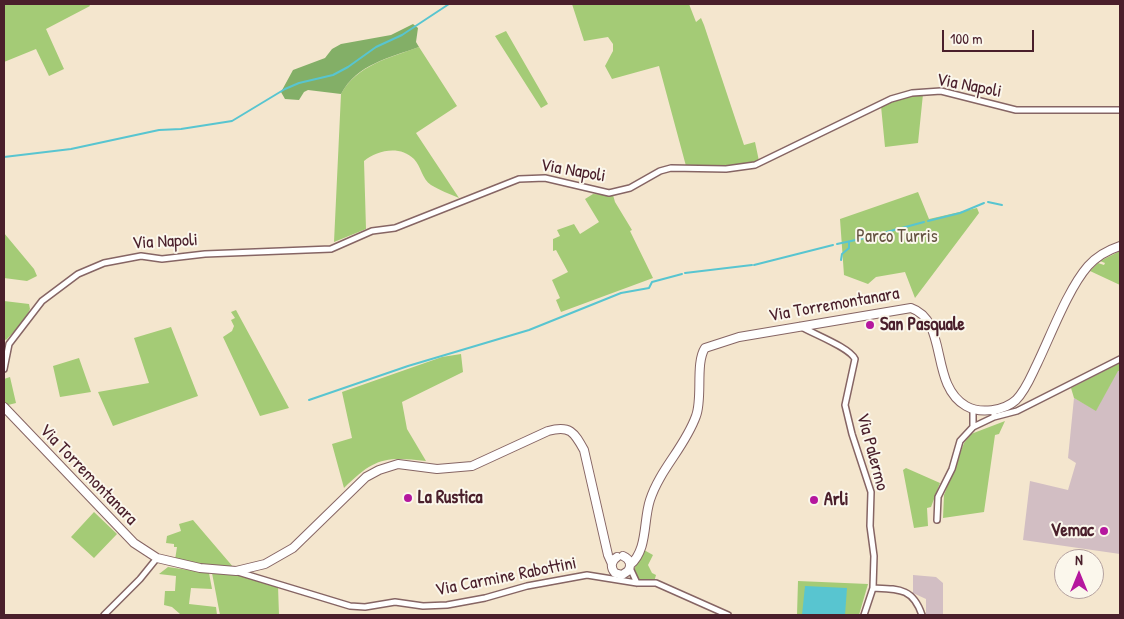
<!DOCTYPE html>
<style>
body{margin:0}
#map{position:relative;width:1124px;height:619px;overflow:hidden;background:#f4e6ce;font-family:"Patrick Hand",sans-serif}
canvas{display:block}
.frame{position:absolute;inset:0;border:5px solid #4a1f2b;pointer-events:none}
.north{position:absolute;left:1054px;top:549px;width:50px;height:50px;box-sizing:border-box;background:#fbf7ec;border:1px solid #b4a19f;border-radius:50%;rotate:0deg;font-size:14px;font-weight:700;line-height:20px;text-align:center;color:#4a1f2b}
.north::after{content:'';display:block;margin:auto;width:18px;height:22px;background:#b5179e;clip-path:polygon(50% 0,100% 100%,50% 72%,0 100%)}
.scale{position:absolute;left:942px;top:30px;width:92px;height:22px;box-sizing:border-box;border:2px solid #4a1f2b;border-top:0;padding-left:6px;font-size:15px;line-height:18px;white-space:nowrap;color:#4a1f2b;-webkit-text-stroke:4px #fbf7ec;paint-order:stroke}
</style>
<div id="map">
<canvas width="1124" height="619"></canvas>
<div class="frame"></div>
<div class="north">N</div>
<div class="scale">100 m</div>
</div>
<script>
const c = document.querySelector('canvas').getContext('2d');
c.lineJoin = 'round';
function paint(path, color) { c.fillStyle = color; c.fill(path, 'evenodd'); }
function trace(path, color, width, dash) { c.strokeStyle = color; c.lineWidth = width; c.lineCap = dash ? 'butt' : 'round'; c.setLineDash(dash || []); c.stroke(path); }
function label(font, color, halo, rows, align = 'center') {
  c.font = font + ' "Patrick Hand",sans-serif'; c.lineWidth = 4; c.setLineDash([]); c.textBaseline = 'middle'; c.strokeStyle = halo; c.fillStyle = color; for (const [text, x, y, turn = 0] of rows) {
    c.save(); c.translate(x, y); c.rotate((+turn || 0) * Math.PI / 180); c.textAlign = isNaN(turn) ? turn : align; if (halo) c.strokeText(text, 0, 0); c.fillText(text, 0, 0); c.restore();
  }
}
const industrial = new Path2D(`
 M1118 370 1120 371V554L1023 540 1030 481 1068 490 1076 463 1068 458 1074 398 1096 410Z
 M913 575 936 577 943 583V615H926V599L913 593Z`);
const green = new Path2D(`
 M4 4H89L90 6 46 29 64 69 49 76 36 49 4 62Z
 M572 4H689L696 22 701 18 704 25 744 145 755 142 759 161 733 168 686 166 659 66 612 79 605 66 613 51V44L608 37 584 41Z
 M506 31 544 97 548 104 541 108 495 36Z
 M419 47 457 106 416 133 459 198C450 194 439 190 431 185 422 179 421 166 414 159 400 145 377 150 364 161L366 229 334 242 341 94C357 65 389 58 419 47Z
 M923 94 918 143 885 147 881 106 903 97Z
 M918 192 929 219 977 208 979 213 915 298 905 272 876 277 868 284 844 275 840 219Z
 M593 194 613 195 615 202 632 230 630 231 653 278 561 312 556 300 560 298 552 280 568 272 556 250 553 251V239L560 236 557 230 574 224 580 234 599 222 585 199Z
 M4 233 34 269 37 276 27 281 4 278Z
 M1120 251V285L1090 271 1098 263 1104 265 1105 263 1100 261Z
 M4 301 29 304 30 309 24 321 6 340 4 339Z
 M236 310 289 408 260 416 223 337 232 331 234 326 231 320 235 318 231 312Z
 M171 327 198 396 113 426 98 392 149 383 134 338Z
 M461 354 463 372 402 402 407 429 426 461C385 456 374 458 344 488L332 444 352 438 342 392 442 357Z
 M79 358 91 392 60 397 53 366Z
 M1120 363V371H1118L1096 411 1074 398 1071 388Z
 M10 377 16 403 4 406V379Z
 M1005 421 999 434 995 435 984 512 943 518 944 495 964 443 971 434Z
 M906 468 940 483 931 507 927 508 928 526 914 528 903 470Z
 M94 512 117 534 94 558 71 537Z
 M193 520 234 568H216L175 560 177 547H174V544L166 543 167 536 181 531 179 524Z
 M644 550 653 555 648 565 652 573 656 575 654 582 638 581 633 571Z
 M168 567 209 573 212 589 191 588 189 604 216 607 217 615 180 614 172 607 164 605 165 591H175L176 576 159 574Z
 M212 573 238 574 278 586 279 615H220Z
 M798 581 868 584 859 615H797Z`);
const forest = new Path2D(`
 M413 24 418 28 416 42 419 47C389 58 357 64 341 94L308 90 304 92 299 100 285 99 281 92 293 70 325 58 332 49 341 44 391 35Z`);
const water = new Path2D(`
 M805 586 847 588 845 615H802Z`);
const stream = new Path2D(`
 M4 157 71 149 159 130 181 129 232 121 285 89 299 83 333 75 348 67 376 47 402 35 449 4
 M988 202 1002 205
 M928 221 960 213 984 203
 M868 237 924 222
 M837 244 865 238
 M841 260 842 254 849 248V242
 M754 265 833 245
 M685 273 752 265
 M309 400 408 366 529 330 621 293 649 288 652 282 682 274`);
const street = new Path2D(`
 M800 326C813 334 849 347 855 359L845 405 852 434 871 492 870 526 874 556 873 588 864 615
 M4 369 9 344 42 301 78 274 104 263 141 256 162 259 205 254 331 249 372 231 395 228 519 179 545 178 609 193 630 188 660 171 671 168 726 169 755 165 891 99 912 93 941 91 1016 110H1120
 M994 417 1017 411 1120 359
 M973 427 994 417V414
 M937 520 938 497 952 469 960 441 973 427V409
 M630 568 637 583
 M238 572 350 606 365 607 395 602 423 606 447 605 485 598 527 586 587 575 637 583H656L728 615
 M873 588C899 589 913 588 922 615
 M104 615 140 579 157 558`);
const secondary = new Path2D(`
 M4 407 134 543 157 558 200 568 236 571 265 564 293 548 366 477 379 470 398 464 437 469 472 466 548 431C570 425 574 432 584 450L608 555 612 564
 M617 557C611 561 610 567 615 573L622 575 628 571C632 565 630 559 623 556
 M630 565C648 550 643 521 650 500 660 469 685 447 696 416 703 398 695 363 705 348L739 337 911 308C949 321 929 385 966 406 980 414 1004 411 1016 400 1026 390 1031 376 1037 364 1051 335 1068 289 1088 266 1097 256 1108 250 1120 246`);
const markers = [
 [870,325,5,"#b5179e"],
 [408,498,5,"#b5179e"],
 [814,500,5,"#b5179e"],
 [1104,531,5,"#b5179e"]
];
const streetNames = [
 ["Via Napoli",969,86,11],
 ["Via Napoli",573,171,10],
 ["Via Napoli",165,242,-3],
 ["Via Torremontanara",834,305,-10],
 ["Via Palermo",872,452,75],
 ["Via Torremontanara",88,475,46],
 ["Via Carmine Rabottini",506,577,-11]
];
const parkNames = [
 ["Parco Turris",897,237]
];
const poiNames = [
 ["San Pasquale",880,325],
 ["La Rustica",418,498],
 ["Arli",824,500],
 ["Vemac",1094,531,"right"]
];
paint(industrial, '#d2bec3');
paint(green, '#a4cb76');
paint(forest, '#83af67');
paint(water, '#58c5d0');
trace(stream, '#58c5d0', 2);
trace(street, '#866564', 8);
trace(secondary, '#866564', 10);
trace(street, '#fff', 5);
trace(secondary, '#fff', 8);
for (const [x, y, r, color] of markers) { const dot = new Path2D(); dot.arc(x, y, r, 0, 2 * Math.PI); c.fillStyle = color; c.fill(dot); trace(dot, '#fbf7ec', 2); }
label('18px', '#4a1f2b', '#fbf7ec', streetNames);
label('18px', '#655342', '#fbf7ec', parkNames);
label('bold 18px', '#4a1f2b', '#fbf7ec', poiNames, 'left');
</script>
